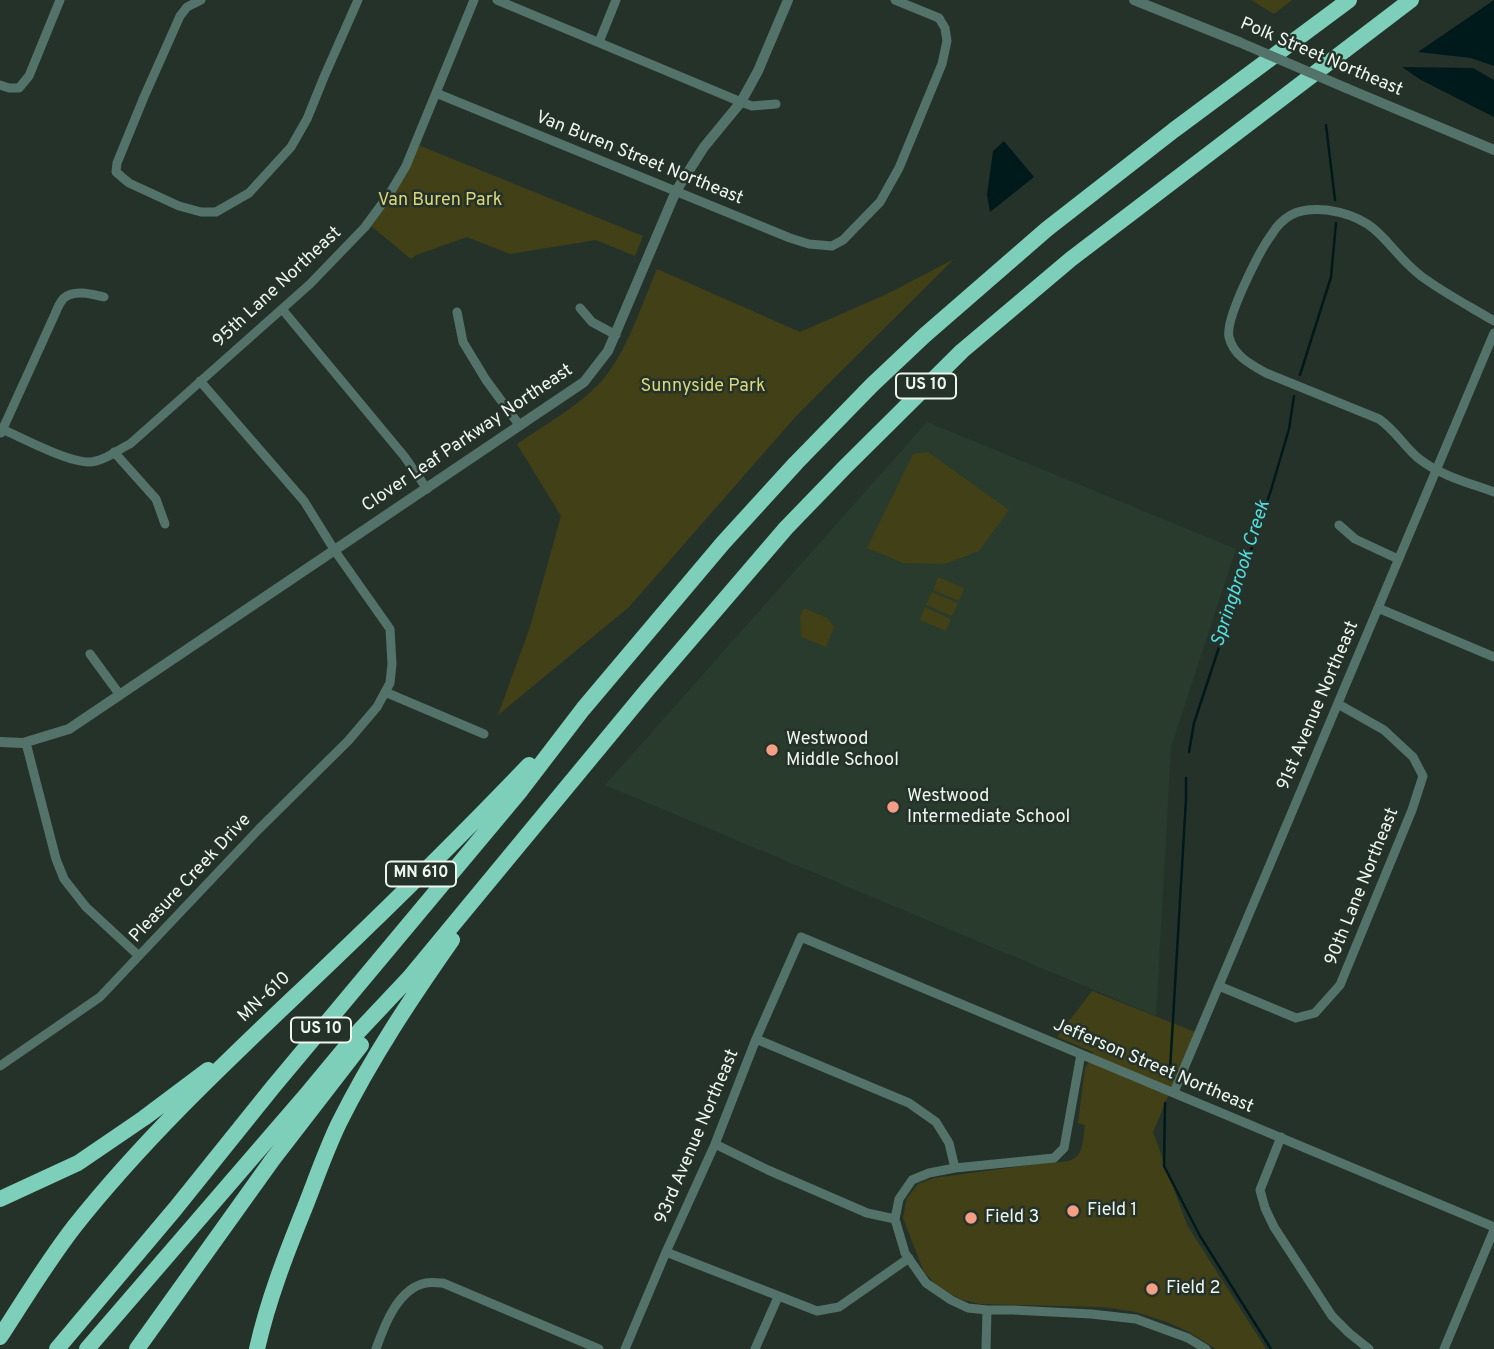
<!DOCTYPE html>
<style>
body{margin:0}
canvas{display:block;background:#253229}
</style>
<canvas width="1494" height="1349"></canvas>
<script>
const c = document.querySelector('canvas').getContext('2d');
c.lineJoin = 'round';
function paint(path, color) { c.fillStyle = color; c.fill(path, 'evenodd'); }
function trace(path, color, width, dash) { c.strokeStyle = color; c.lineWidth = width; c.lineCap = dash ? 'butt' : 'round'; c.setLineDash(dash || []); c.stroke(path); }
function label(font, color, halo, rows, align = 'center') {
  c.font = font + ' Overpass,sans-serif'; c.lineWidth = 5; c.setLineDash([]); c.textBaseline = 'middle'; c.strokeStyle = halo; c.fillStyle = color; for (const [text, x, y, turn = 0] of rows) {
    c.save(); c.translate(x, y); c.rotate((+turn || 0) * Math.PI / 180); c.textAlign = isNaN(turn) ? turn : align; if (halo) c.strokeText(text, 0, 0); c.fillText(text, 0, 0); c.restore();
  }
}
const built = new Path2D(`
 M927 422 1236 549 1171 747 1156 1016 605 785Z`);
const green = new Path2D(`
 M1251 0H1292L1274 14Z
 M418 145 643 236 635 256 596 240 510 254 467 237 416 255 411 259 371 226C391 201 405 174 418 145Z
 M954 259 797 415 629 607 498 715 530 627 561 516 517 444C544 425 574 409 597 386 625 358 641 306 657 269L800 332 887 294Z
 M928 452 1009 510 979 551 945 564 903 563 867 548 913 454Z
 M938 577 964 588 959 601 933 590Z
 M932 592 958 603 952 616 926 605Z
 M925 607 951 619 946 631 920 620Z
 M804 608 827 618 834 627 826 647 801 637 800 617Z
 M1092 991 1195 1032 1153 1132 1187 1225 1266 1349H1216L1189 1332 1167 1322 1136 1312 1104 1307 980 1304 963 1300 950 1294 936 1285 924 1272 903 1218 907 1198 918 1184 934 1178 1052 1162C1082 1164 1082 1151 1085 1125L1078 1123 1085 1069 1093 1052 1057 1037Z`);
const water = new Path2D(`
 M1494 0V66L1471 58 1418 52Z
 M1402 67 1473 68 1494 80V117L1421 80Z
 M1004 141 1034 177 990 212 987 195 993 151Z`);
const stream = new Path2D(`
 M1326 125 1335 200
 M1300 375 1331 277 1336 223
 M1189 752 1194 723 1271 490 1289 429 1294 396
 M1170 1070 1186 799V778
 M1165 1103 1164 1166 1200 1236 1271 1349`);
const minor = new Path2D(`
 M201 0 187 7 180 16 144 97 117 163 116 172 129 183 179 206 201 212H216L249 193 291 147 307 119 324 77 358 0
 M497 0 741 102 752 106 776 104
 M599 42 616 0
 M0 85 9 88H19L29 76 60 0
 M436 93 790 238 809 244 832 246 843 240 880 202 899 168 942 64 947 41 945 28 939 18 895 0
 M580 308 592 322 616 335
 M282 309 404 456 427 489
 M457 312 463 342 486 380 520 426
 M1494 321C1469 306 1444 293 1421 276 1384 247 1382 218 1327 210 1315 209 1302 209 1291 215 1284 219 1276 227 1272 234 1260 250 1225 318 1229 337 1233 355 1250 364 1266 373L1379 419C1395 430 1404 446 1418 458 1439 475 1469 483 1494 492
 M0 428C22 438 67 462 89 462 103 462 117 450 130 444L310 284 365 227 390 193 406 166 474 0
 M1 433 55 314C57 309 60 302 64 298 74 289 92 294 104 297
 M114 452 156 499 165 524
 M1339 525 1355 539 1398 559
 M1378 608 1494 657
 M90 654 120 695
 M385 692 484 734
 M26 743 56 859 64 879 86 907 139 956
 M1219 986 1296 1018 1315 1013 1340 985 1412 810 1423 776 1413 757 1384 730 1338 704
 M756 1039 909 1103 936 1122 949 1143 955 1168
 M1081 1054 1064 1148 1054 1158 955 1168 929 1173 912 1180 899 1199 895 1219 905 1253 926 1283 951 1300 968 1308 987 1310H1013L1091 1314 1136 1319 1188 1338 1206 1349
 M0 1066 100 997 259 829 348 741 377 707 390 683 392 664 390 629 335 551 304 501 200 381
 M1174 1092 1494 333
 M1281 1137 1260 1190 1265 1208 1274 1227 1332 1316 1349 1333 1369 1349
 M715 1144 768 1170 867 1213 895 1219
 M666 1252 817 1311 839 1307 909 1258
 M376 1349C384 1326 398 1288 426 1283 431 1282 437 1283 443 1283L599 1349
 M625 1349 666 1252 715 1144 756 1039 801 937 1494 1227
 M755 1349 778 1297
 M986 1349 987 1310
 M1444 1349 1494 1230`);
const tertiary = new Path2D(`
 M1134 0 1239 42
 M1346 88 1494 150
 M0 742 23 743 69 729 584 382 608 351 676 191 704 147 741 102 758 71 788 0`);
const motorway = new Path2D(`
 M0 1199 78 1163 144 1118 208 1070
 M0 1337C24 1300 47 1262 74 1227 150 1131 241 1048 329 964 397 899 464 833 529 765
 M57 1349 175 1209 273 1087 521 790 583 709 723 543 796 463 872 385 925 335 1047 229 1174 130 1349 0
 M87 1349 307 1094 360 1030 409 978 647 690 786 528 845 467 962 351 1071 259 1411 0
 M137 1349 273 1159 361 1045
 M257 1349C268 1300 286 1254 305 1207 316 1179 326 1150 339 1123 372 1057 410 1000 452 940`);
const tertiaryBridge = new Path2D(`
 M1239 42 1346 88`);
const markers = [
 [772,750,7,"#f39f85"],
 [893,807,7,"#f39f85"],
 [1073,1211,7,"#f39f85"],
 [971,1218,7,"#f39f85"],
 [1152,1289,7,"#f39f85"]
];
const shields = [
 [926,386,60],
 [421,874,70],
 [321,1030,60]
];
const shieldNames = [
 ["US 10",926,386],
 ["MN 610",421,874],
 ["US 10",321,1030]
];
const streetNames = [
 ["Polk Street Northeast",1321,58,23],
 ["Van Buren Street Northeast",639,159,22],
 ["95th Lane Northeast",278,288,-43],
 ["Clover Leaf Parkway Northeast",468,439,-34],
 ["91st Avenue Northeast",1319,706,-67],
 ["Pleasure Creek Drive",191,879,-47],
 ["90th Lane Northeast",1363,887,-68],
 ["MN-610",265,998,-43],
 ["Jefferson Street Northeast",1153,1067,23],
 ["93rd Avenue Northeast",698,1137,-67]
];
const parkNames = [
 ["Van Buren Park",440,201],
 ["Sunnyside Park",703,387]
];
const poiNames = [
 ["Westwood",786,740],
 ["Middle School",786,761],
 ["Westwood",907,797],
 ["Intermediate School",907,818],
 ["Field 1",1087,1211],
 ["Field 3",985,1218],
 ["Field 2",1166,1289]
];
const waterNames = [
 ["Springbrook Creek",1242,574,-72]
];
paint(built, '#283b2d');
paint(green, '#424017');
paint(water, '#00191a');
trace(stream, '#00191a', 2.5);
trace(minor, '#537269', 9);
trace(tertiary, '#537269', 10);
trace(motorway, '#7ecfba', 16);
trace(tertiaryBridge, '#537269', 10);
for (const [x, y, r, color] of markers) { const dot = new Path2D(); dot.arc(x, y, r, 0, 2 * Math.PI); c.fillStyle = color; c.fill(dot); trace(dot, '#253229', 2.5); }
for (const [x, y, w] of shields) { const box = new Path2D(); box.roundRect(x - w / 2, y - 12.5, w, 25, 5); c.fillStyle = '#253229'; c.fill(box); trace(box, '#eef6f0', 2); }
label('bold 16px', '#eef6f0', null, shieldNames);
label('18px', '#eef6f0', '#253229', streetNames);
label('18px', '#dbd77a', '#253229', parkNames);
label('18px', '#eef6f0', '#253229', poiNames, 'left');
label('italic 19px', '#54dbe0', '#253229', waterNames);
</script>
